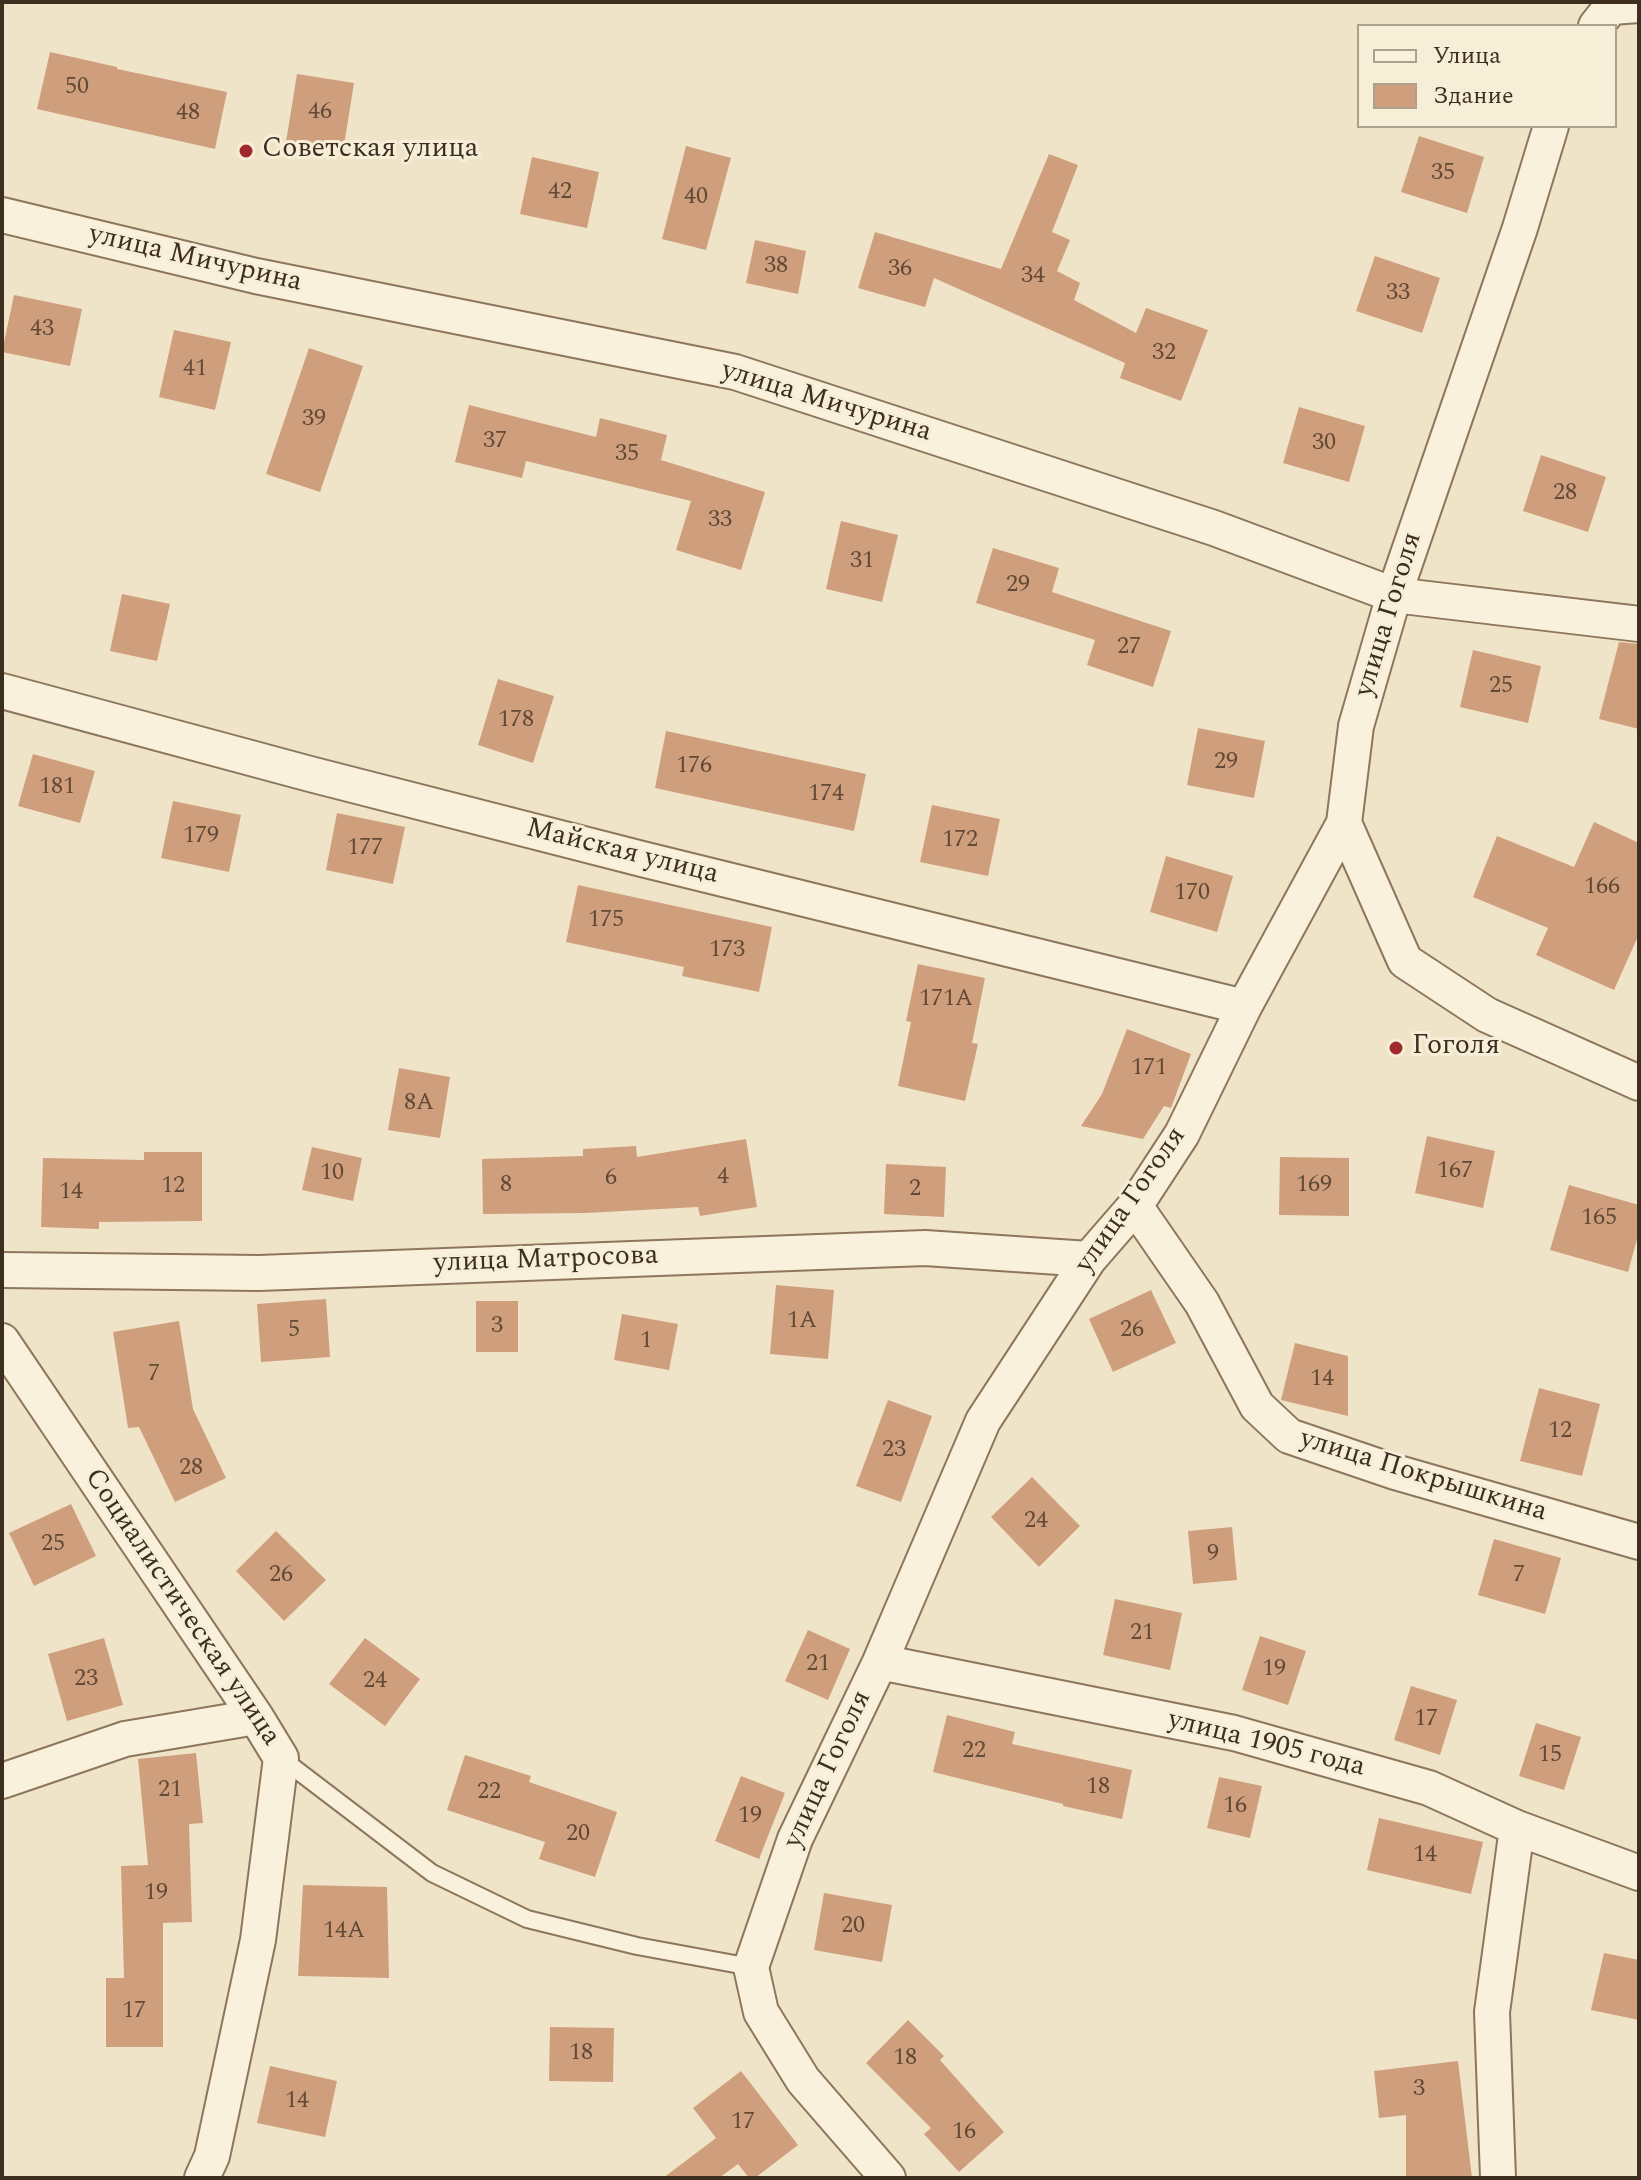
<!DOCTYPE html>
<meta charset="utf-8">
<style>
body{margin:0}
#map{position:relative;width:1641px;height:2180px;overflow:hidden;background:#f0e4c8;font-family:Spectral,serif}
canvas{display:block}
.frame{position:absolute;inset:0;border:4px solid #3d2e20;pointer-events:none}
.legend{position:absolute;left:1357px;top:24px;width:260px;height:104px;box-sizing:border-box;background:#f7eed8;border:2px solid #ada18e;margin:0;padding:10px 14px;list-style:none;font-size:24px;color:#3d2e20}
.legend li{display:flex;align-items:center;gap:16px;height:40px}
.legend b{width:40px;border:2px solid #ada18e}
</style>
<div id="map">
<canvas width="1641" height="2180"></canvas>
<div class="frame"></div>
<ul class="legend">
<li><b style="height:10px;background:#faf1dc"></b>Улица</li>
<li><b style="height:22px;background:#cf9f7d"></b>Здание</li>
</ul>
</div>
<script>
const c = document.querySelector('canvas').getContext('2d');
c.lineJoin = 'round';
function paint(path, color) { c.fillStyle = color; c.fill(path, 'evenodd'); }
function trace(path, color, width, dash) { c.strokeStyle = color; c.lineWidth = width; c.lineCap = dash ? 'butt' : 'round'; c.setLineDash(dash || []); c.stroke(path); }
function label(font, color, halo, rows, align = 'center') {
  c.font = font + ' Spectral,serif'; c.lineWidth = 6; c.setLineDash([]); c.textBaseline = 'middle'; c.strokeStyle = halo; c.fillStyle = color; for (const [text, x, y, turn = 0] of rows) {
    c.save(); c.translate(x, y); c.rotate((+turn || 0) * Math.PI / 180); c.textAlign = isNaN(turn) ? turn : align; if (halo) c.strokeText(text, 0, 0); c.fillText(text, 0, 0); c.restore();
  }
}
const building = new Path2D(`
 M50 52 117 67V69L227 92 215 149 37 109Z
 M297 74 354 83 343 152 286 142Z
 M1419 136 1484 157 1467 213 1401 192Z
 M686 146 731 158 706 250 662 239Z
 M1049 154 1078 165 1052 232 1070 240 1057 271 1080 283 1074 300 1136 333 1146 308 1208 330 1181 401 1120 378 1125 363 934 278 925 307 858 288 875 232 1001 269Z
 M532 157 599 172 587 228 520 214Z
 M755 240 806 251 798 294 746 283Z
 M1375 256 1440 278 1422 333 1356 311Z
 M14 295 82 309 70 366 2 352Z
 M174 330 231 342 215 410 159 397Z
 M309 348 363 366 320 492 266 474Z
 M469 405 596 437 600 418 667 435 661 460 765 492 741 570 676 550 691 501 526 461 522 478 455 462Z
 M1299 407 1365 426 1349 482 1283 463Z
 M1541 455 1606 477 1588 532 1523 511Z
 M841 521 898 535 882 602 826 589Z
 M993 548 1059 568 1052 592 1171 631 1153 687 1087 665 1095 640 976 603Z
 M122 594 170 604 157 661 110 651Z
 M1619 642 1639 644V729L1599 719Z
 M1473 650 1541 666 1528 723 1460 707Z
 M498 679 554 696 533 763 478 745Z
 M1198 728 1265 741 1254 798 1187 785Z
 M666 731 866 774 854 831 655 788Z
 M33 754 95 771 80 823 18 806Z
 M173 801 241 815 229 872 161 858Z
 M932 805 1000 819 988 876 920 862Z
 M337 813 405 827 393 884 326 870Z
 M1594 822 1639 843V934L1614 990 1536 955 1548 928 1473 897 1497 836 1574 867Z
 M1166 856 1233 876 1217 932 1150 912Z
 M578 885 772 927 759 992 682 976 684 967 566 942Z
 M918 964 985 978 972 1043 978 1044 965 1101 898 1086 911 1022 906 1021Z
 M1127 1029 1191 1054 1171 1108 1164 1106 1143 1139 1081 1126 1102 1094Z
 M399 1068 450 1077 440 1138 388 1130Z
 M1427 1136 1495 1151 1483 1208 1415 1193Z
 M746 1139 757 1207 700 1216 698 1207 586 1213 483 1214 482 1159 583 1156V1149L636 1146 637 1157Z
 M312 1147 362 1158 353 1201 302 1190Z
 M144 1152H202V1221L99 1222V1229L41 1227 43 1158 144 1160Z
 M1280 1157 1349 1158V1216L1279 1215Z
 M886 1164 946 1167 944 1217 884 1214Z
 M1569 1185 1639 1205V1232L1628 1272 1550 1250Z
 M776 1285 834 1290 828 1359 770 1354Z
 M1151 1290 1176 1343 1113 1372 1089 1319Z
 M326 1299 330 1357 261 1362 257 1304Z
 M476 1301H518V1352H476Z
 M622 1314 678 1324 669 1370 614 1360Z
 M179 1321 193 1409 226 1478 175 1502 139 1427 128 1428 113 1332Z
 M1295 1343 1348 1356V1416L1281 1400Z
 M1539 1388 1600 1404 1582 1476 1520 1461Z
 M888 1400 932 1416 901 1502 856 1486Z
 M1032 1477 1080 1526 1039 1567 991 1517Z
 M71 1504 96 1556 34 1586 9 1533Z
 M1232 1527 1237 1580 1193 1584 1188 1531Z
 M276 1531 326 1580 284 1621 236 1571Z
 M1494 1539 1561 1558 1545 1614 1478 1595Z
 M1115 1599 1182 1613 1170 1670 1103 1655Z
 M808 1630 850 1649 828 1700 785 1681Z
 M1260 1636 1306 1651 1288 1705 1242 1690Z
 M104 1638 123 1705 67 1721 48 1654Z
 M365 1638 420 1679 385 1726 329 1684Z
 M1411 1686 1457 1700 1440 1755 1394 1740Z
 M947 1715 1015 1732 1012 1744 1132 1770 1122 1819 1063 1806V1804L933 1772Z
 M1536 1723 1581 1737 1564 1790 1519 1776Z
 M196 1753 203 1823 189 1824 192 1922 163 1923V2047H106V1978H124L121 1866 148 1865 138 1759Z
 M465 1755 531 1776 529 1782 617 1812 595 1877 539 1859 545 1842 447 1810Z
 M741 1776 785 1793 759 1859 715 1841Z
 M1219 1777 1262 1786 1250 1838 1207 1828Z
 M1379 1818 1483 1842 1471 1894 1367 1870Z
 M303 1885 387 1887 389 1978 298 1976Z
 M824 1893 892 1905 882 1962 814 1950Z
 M1604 1953 1639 1960V2020L1591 2010Z
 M908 2020 944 2056 940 2060 1004 2132 959 2172 924 2134 931 2128 866 2063Z
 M550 2027 614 2028 613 2082 549 2081Z
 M1458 2061 1472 2178H1406V2115L1379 2118 1374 2071Z
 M270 2066 337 2081 325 2137 257 2123Z
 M741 2071 798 2145 755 2178H749L738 2164 719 2178H663L716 2138 693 2108Z`);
const service = new Path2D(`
 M281 1758 432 1873 527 1919 637 1946 751 1967`);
const minor = new Path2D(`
 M1596 26 1611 7 1639 5
 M2 215 256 276 735 372 1214 528 1394 595 1639 624
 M2 691 310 774 642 859 1244 1007
 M1344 823 1405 961 1487 1015 1639 1083
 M1135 1206 1202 1303 1257 1406 1289 1436 1395 1472 1639 1542
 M2 1270 259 1273 925 1248 1089 1259
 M2 1341 256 1717 281 1758 258 1940 212 2156 202 2178
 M880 1662 1234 1733 1429 1788 1517 1828 1639 1873
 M2 1781 125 1739 256 1717
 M888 2178 803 2080 761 2012 751 1967 795 1839 880 1662 983 1421 1089 1259 1135 1206 1182 1134 1244 1007 1344 823 1356 726 1394 595 1520 228 1551 126
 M1498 2178 1492 2012 1517 1828`);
const markers = [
 [246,151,8,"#9e2a2b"],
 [1396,1048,8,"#9e2a2b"]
];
const numberNames = [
 ["50",77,88],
 ["46",320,113],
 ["48",188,114],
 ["35",1443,174],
 ["42",560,193],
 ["40",696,198],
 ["38",776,267],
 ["36",900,270],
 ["34",1033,277],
 ["33",1398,294],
 ["43",42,330],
 ["32",1164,354],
 ["41",195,370],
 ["39",314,420],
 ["37",495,442],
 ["30",1324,444],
 ["35",627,455],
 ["28",1565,494],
 ["33",720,521],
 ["31",862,562],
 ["29",1018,586],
 ["27",1129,648],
 ["25",1501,687],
 ["178",516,721],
 ["29",1226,763],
 ["176",694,767],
 ["181",57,788],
 ["174",826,795],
 ["179",201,837],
 ["172",960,841],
 ["177",365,849],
 ["166",1602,888],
 ["170",1192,894],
 ["175",606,921],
 ["173",727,951],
 ["171А",946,1000],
 ["171",1149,1069],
 ["8А",419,1104],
 ["167",1455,1172],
 ["10",332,1174],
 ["4",723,1178],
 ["6",611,1179],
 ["8",506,1186],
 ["169",1314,1186],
 ["12",173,1187],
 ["2",915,1190],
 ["14",71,1193],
 ["165",1599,1219],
 ["1А",802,1322],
 ["3",497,1327],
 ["5",294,1331],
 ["26",1132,1331],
 ["1",646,1342],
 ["7",154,1375],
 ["14",1322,1380],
 ["12",1560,1432],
 ["23",894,1451],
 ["28",191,1469],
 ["24",1036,1522],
 ["25",53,1545],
 ["9",1213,1555],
 ["26",281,1576],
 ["7",1519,1576],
 ["21",1142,1634],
 ["21",818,1665],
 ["19",1274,1670],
 ["23",86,1680],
 ["24",375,1682],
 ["17",1426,1720],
 ["22",974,1752],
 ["15",1550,1756],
 ["18",1098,1788],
 ["21",170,1791],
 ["22",489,1793],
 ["16",1235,1807],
 ["19",750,1817],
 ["20",578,1835],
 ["14",1425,1856],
 ["19",156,1894],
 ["20",853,1927],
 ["14А",344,1932],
 ["17",134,2012],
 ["18",581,2054],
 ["18",905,2059],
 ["3",1419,2090],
 ["14",297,2102],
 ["17",743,2123],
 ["16",964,2133]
];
const poiNames = [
 ["Советская улица",262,151],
 ["Гоголя",1412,1048]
];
const streetNames = [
 ["улица Мичурина",195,260,13],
 ["улица Мичурина",826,403,17],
 ["улица Гоголя",1390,615,-73],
 ["Майская улица",622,853,14],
 ["улица Гоголя",1132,1201,-55],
 ["улица Матросова",546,1261,-2],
 ["улица Покрышкина",1423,1477,17],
 ["Социалистическая улица",181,1608,56],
 ["улица 1905 года",1266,1745,14],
 ["улица Гоголя",829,1770,-65]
];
paint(building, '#cf9f7d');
trace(service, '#8d765c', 20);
trace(minor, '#8d765c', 38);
trace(service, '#faf1dc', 16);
trace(minor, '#faf1dc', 34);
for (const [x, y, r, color] of markers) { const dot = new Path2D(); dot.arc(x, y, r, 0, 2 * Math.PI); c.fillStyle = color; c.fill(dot); trace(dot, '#f7eed8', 3); }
label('24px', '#624a37', null, numberNames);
label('28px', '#3d2e20', '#f7eed8', poiNames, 'left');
label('28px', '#3d2e20', '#f7eed8', streetNames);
</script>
